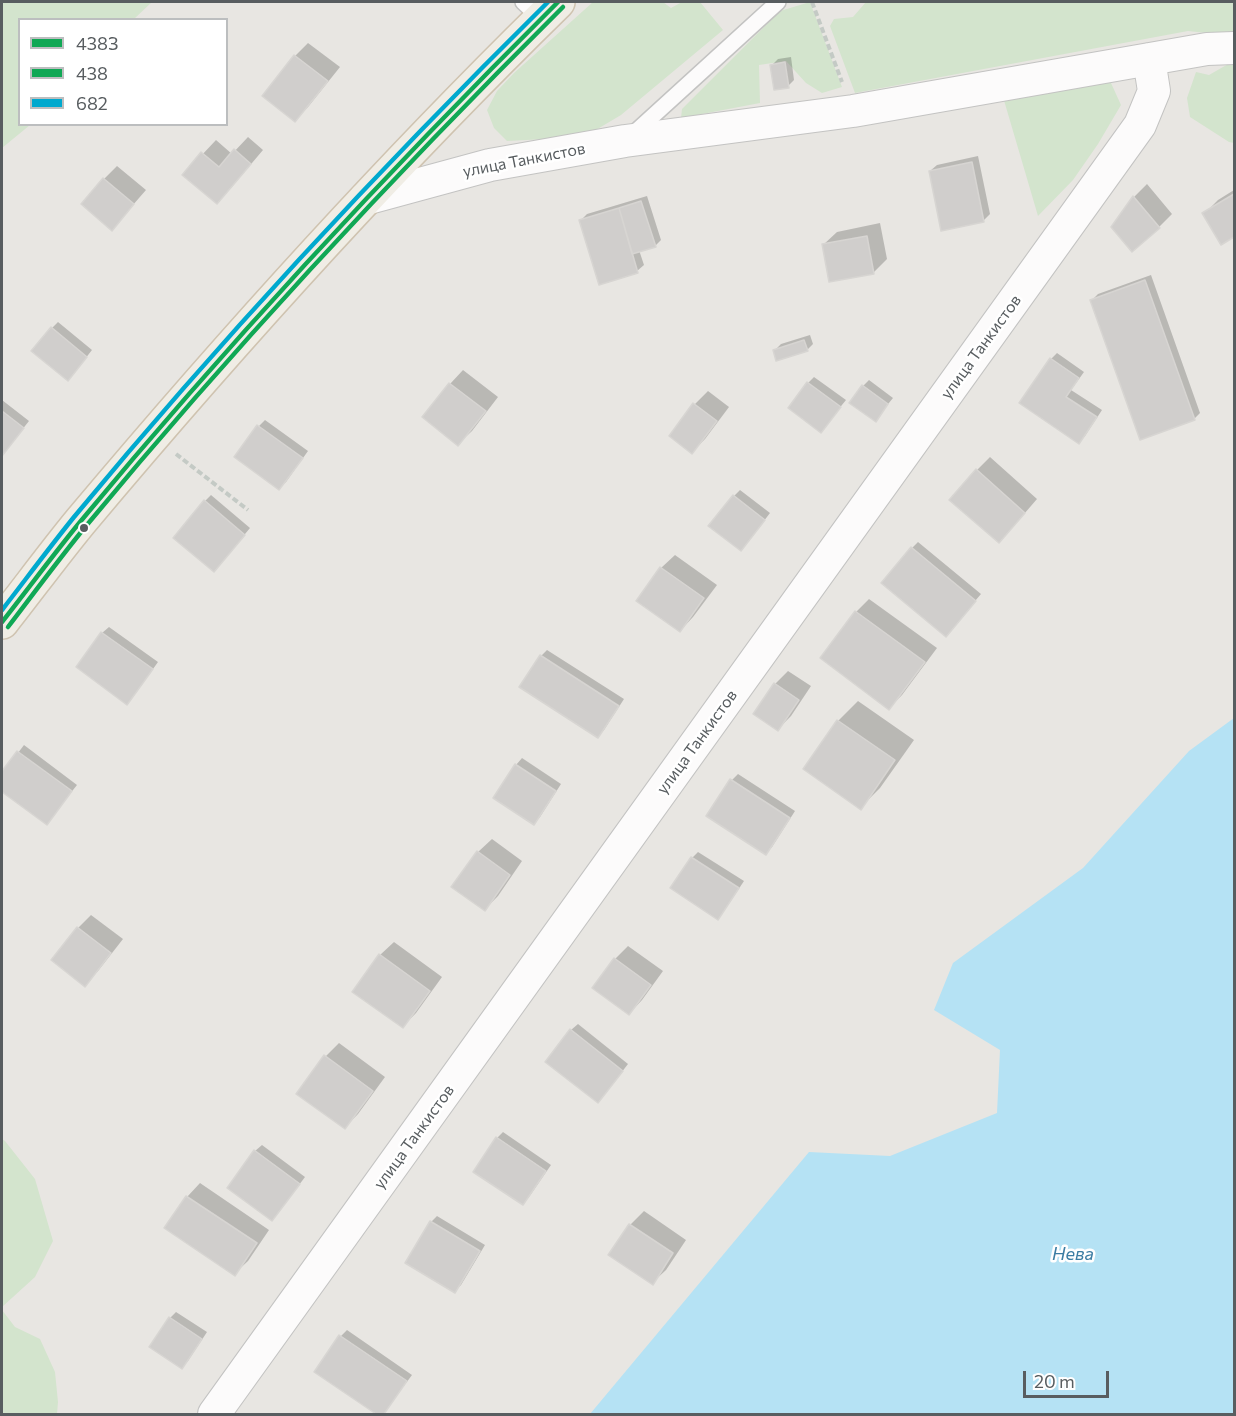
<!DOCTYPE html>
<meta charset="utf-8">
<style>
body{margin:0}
#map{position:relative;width:1236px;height:1416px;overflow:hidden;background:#e8e6e2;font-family:Commissioner,sans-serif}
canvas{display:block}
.frame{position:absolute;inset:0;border:3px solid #585d60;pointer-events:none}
.legend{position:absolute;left:18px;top:18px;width:210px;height:108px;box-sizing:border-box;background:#fff;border:2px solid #bcbebf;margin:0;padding:8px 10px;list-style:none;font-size:18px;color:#585d60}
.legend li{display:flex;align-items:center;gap:12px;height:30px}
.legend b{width:30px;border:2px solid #bcbebf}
.scale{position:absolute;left:1023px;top:1371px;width:86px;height:27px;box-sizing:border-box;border:3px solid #585d60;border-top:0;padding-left:8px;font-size:18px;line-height:21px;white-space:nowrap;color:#585d60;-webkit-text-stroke:4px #fff;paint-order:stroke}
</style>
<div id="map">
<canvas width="1236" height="1416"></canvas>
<div class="frame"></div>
<ul class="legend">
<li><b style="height:8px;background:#10a855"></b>438З</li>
<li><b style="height:8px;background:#10a855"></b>438</li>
<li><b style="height:8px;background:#00a9ce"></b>682</li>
</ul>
<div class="scale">20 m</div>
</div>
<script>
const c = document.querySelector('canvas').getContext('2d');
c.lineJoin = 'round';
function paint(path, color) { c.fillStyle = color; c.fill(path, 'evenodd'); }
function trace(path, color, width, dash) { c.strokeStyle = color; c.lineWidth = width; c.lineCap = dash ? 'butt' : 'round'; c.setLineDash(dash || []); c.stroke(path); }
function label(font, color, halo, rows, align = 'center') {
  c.font = font + ' Commissioner,sans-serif'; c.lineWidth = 5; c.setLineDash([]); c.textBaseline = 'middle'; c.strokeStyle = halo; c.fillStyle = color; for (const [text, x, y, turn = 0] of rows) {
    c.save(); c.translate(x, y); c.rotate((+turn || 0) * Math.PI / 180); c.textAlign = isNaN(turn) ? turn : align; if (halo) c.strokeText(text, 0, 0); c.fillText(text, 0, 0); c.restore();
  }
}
const green = new Path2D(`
 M2 2H152L134 19 20 20V124L30 125 2 148Z
 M593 2H663L671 8 682 2H700L723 30 621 115 584 137 507 141 494 128 487 110 497 91 514 73Z
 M810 2 842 87 822 93 806 83 786 61 759 65 760 103 681 118 682 109 780 11Z
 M866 2H1234V36L1188 31 855 93 830 26 834 19 853 17Z
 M1230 63H1234V143L1229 142 1190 117 1187 98 1196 72 1209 75Z
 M1086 78 1111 83 1121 105 1098 144 1073 180 1038 216 1003 97Z
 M2 1139 5 1141 35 1179 53 1241 35 1277 2 1307Z
 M2 1310 15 1327 40 1339 55 1372 58 1402 57 1414H2Z`);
const water = new Path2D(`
 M1234 718V1414H590L809 1152 890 1156 997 1113 1000 1050 934 1010 953 963 1083 868 1189 751Z`);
const shadow = new Path2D(`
 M308 43 340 67 308 107 295 120V56Z
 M791 57 794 80 788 86 772 65 778 59Z
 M248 137 263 150 230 189 217 202 184 174 216 140 232 154Z
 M978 156 990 214 984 220 942 229 930 171 937 165Z
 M117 166 146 190 112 229 104 179Z
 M1147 184 1172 214 1159 227H1113L1134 197Z
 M1234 190V235L1222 243 1204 214 1218 200Z
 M647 196 661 240 655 246 639 250 644 265 637 271 581 220 587 214Z
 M880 223 887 259 873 273 823 245 837 232Z
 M1151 275 1200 413 1194 419 1092 300 1098 294Z
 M58 322 92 350 74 373 52 328Z
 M810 335 813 344 807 350 774 351 781 344Z
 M1057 353 1084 372 1071 390 1102 410 1085 436 1078 442 1051 359Z
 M463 370 498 397 472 431 458 444 424 417 450 384Z
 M814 377 846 400 821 431 808 383Z
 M869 380 893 398 875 420 863 386Z
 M708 391 729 407 705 439 692 452 695 404Z
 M2 400 29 421 2 455Z
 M265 420 308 451 286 482 279 488 259 426Z
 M990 457 1037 499 1012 528 977 470Z
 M740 490 770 513 747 543 734 496Z
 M211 495 250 528 220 564 205 501Z
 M918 542 981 594 952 628 912 548Z
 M675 555 717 585 693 617 680 631 638 600 661 568Z
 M869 599 937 648 902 695 889 708 856 612Z
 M109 627 158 662 133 697 78 667 102 633Z
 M547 650 624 699 604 730 598 736 541 656Z
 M788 671 811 686 791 716 778 729 775 684Z
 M858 701 914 740 880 788 860 808 805 769 838 721Z
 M24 745 77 785 46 824 2 790V774Z
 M522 758 561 784 540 817 534 823 495 797 516 765Z
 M738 774 795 811 772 847 766 853 708 816 732 780Z
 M492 839 522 861 498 896 485 909 478 852Z
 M698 852 744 881 724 911 718 918 692 858Z
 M91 915 123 939 98 971 85 985 78 928Z
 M394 942 442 977 416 1013 403 1026 380 955Z
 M628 946 663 971 642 1000 629 1014 594 988 615 959Z
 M578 1024 628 1064 604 1095 571 1030Z
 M339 1043 385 1077 358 1114 345 1127 299 1093 326 1056Z
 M503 1132 551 1165 529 1197 523 1204 497 1138Z
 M262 1145 305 1177 278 1213 272 1219 255 1151Z
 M200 1183 269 1230 248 1261 234 1274 166 1228 187 1197Z
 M644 1211 686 1240 666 1270 652 1283 610 1255 630 1225Z
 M437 1216 485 1245 461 1285 455 1291 431 1222Z
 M176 1312 207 1332 188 1361 182 1367 170 1318Z
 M347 1330 412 1375 383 1414H379L316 1371 341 1336Z`);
const building = new Path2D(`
 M294 55 328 81 295 122 262 96Z
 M785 62 789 88 774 90 770 65Z
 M234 149 251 164 217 204 182 175 201 152 219 167Z
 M972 162 984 222 941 231 929 171Z
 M103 178 134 204 112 231 81 204Z
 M1234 194V237L1221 245 1202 213Z
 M1133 196 1160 228 1132 252 1111 227Z
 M641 201 656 247 632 254 619 208Z
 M619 208 638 273 599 285 579 220Z
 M867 236 874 274 829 282 822 244Z
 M1145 280 1195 420 1140 440 1090 300Z
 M51 327 87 357 68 381 31 351Z
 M804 340 808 351 776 361 773 350Z
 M1050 358 1079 378 1066 397 1097 417 1079 444 1019 403Z
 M807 382 841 407 821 433 788 408Z
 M449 383 486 411 458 446 422 417Z
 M862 385 888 404 876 422 849 403Z
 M693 403 717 421 692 454 669 436Z
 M2 411 24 428 2 456Z
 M257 425 303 458 279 490 234 457Z
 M976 469 1025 513 999 543 949 500Z
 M733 495 765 520 741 551 708 526Z
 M204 500 245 535 214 572 173 538Z
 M911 547 976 601 946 637 881 583Z
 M660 567 704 598 680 632 636 601Z
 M855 611 925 662 889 710 820 658Z
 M101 632 153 669 127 705 76 667Z
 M540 655 619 706 598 738 519 687Z
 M774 683 799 700 778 731 753 714Z
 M837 720 895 760 861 810 803 769Z
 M17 751 72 791 47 825 2 792V771Z
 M515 764 556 791 534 825 493 798Z
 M730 779 790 818 766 855 706 816Z
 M477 851 510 875 485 911 451 887Z
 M691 857 739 888 718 920 670 888Z
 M77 927 111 953 85 987 51 960Z
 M379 954 430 991 403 1028 352 992Z
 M614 958 651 985 629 1015 592 988Z
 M570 1029 623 1071 598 1103 545 1062Z
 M324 1055 373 1091 345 1129 296 1094Z
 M496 1137 546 1171 523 1205 473 1172Z
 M254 1150 300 1184 272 1221 227 1188Z
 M186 1196 257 1243 235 1276 164 1228Z
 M430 1221 480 1251 455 1293 405 1263Z
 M629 1224 673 1253 653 1285 608 1255Z
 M169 1317 202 1339 182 1369 149 1347Z
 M339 1335 407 1381 384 1414H376L314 1372Z`);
const path = new Path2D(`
 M812 2 842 82
 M176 454 248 510`);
const lane = new Path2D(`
 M523 2 541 19
 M632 135 778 2`);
const street = new Path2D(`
 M365 199 490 165 625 141 853 111 1207 49 1234 48
 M214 1414 1140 125 1154 91 1149 59`);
const primary = new Path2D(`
 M2 622C28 589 53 555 80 522 231 342 390 166 558 2`);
const bus1 = new Path2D(`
 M2 622C28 589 53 555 80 522 230 341 391 168 558 2`);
const bus2 = new Path2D(`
 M8 627C34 593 59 559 86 526 236 345 396 173 563 7`);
const bus3 = new Path2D(`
 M2 610C26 579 49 548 74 517 223 337 382 166 548 2`);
const markers = [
 [84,528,5,"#585d60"]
];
const streetNames = [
 ["улица Танкистов",524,160,-11],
 ["улица Танкистов",981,347,-54],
 ["улица Танкистов",697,742,-54],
 ["улица Танкистов",414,1137,-54]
];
const waterNames = [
 ["Нева",1073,1254]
];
paint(green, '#d3e4cd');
paint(water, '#b5e2f4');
paint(shadow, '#0003');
paint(building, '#d0cecc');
trace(building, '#d7d5d2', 1.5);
trace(lane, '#c3c3c2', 18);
trace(street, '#c3c3c2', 34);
trace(primary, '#cfc3b0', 36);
trace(path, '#c4cac5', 4, [6, 3]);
trace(lane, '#fcfbfb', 15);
trace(street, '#fcfbfb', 32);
trace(primary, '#f0ede5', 33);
trace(bus1, '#10a855', 4.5);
trace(bus2, '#10a855', 4.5);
trace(bus3, '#00a9ce', 4.5);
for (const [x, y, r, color] of markers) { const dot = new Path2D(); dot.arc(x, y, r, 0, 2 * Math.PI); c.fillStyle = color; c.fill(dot); trace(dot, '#fff', 2); }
label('16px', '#585d60', '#fff', streetNames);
label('italic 18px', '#3c7da3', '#fff', waterNames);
</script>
